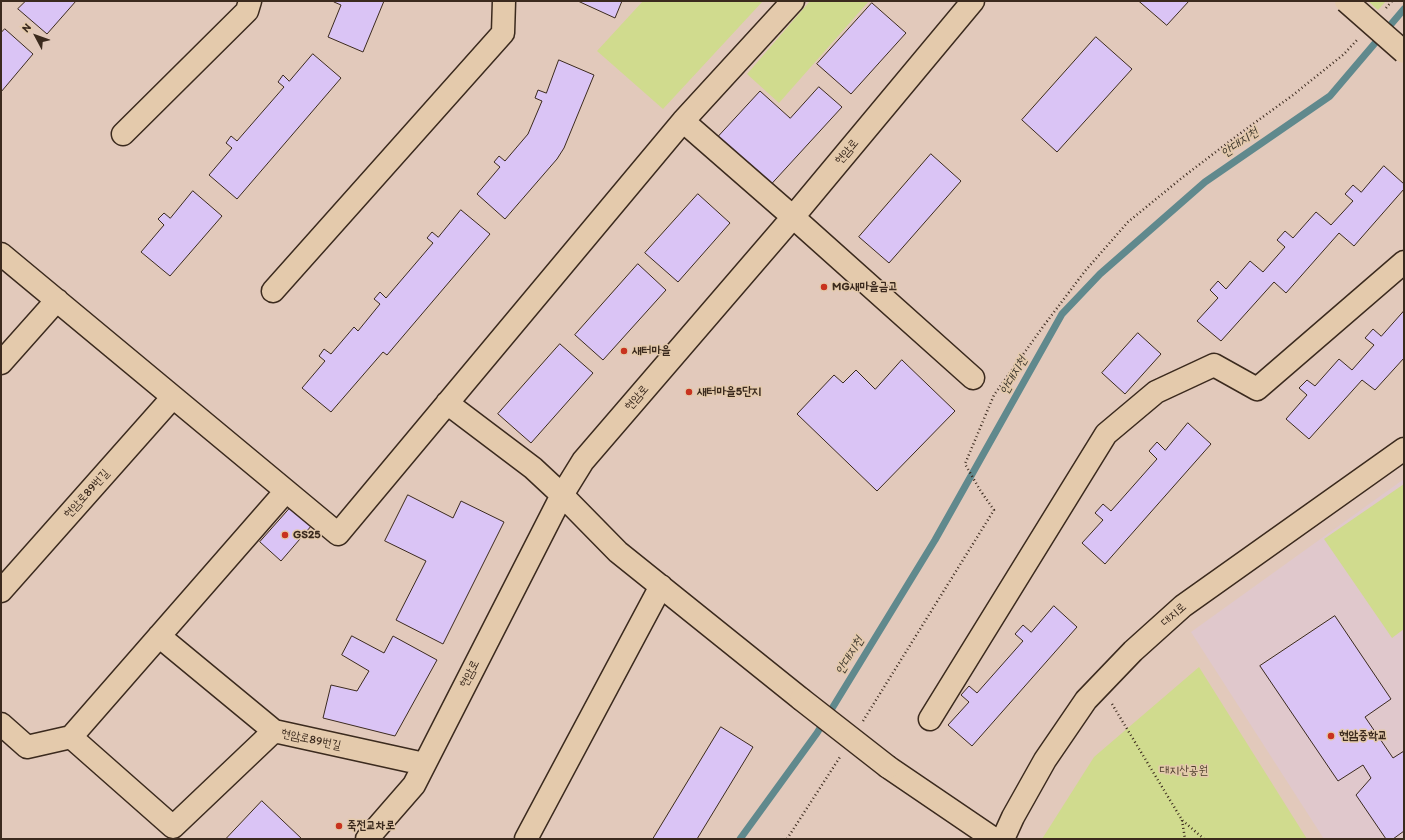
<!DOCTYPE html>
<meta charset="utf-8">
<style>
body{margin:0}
#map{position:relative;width:1405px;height:840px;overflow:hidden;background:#e2c9bb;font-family:Itim,sans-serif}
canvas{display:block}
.frame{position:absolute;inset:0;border:2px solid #3b2a1e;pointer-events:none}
.north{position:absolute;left:16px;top:16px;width:40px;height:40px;-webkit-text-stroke:3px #e4caac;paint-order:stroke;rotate:311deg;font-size:11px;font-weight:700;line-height:16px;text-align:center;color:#3b2a1e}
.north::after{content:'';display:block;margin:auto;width:14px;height:18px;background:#3b2a1e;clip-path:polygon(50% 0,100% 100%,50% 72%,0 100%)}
</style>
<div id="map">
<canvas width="1405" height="840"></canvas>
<div class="frame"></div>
<div class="north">N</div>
</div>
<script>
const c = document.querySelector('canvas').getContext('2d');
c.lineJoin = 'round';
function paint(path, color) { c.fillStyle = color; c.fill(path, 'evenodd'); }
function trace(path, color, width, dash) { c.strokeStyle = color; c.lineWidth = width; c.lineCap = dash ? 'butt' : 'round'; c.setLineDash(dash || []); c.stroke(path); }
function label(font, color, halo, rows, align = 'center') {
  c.font = font + ' Itim,"Poor Story",sans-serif'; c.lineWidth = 3; c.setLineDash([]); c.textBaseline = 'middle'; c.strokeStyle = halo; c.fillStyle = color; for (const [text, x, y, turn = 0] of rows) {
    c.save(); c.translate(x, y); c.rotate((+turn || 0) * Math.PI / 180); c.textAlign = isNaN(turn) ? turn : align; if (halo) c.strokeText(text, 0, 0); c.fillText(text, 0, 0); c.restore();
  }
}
const built = new Path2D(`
 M1404 479V839H1324L1191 632Z`);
const green = new Path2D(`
 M643 1H763L663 109 597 51Z
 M810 1H869L779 103 747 74Z
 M1368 1H1386L1378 10Z
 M1404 484V629L1392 638 1324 539Z
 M1199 667 1307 839H1042L1094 757Z`);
const stream = new Path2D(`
 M740 839 817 733 935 540 1062 314 1100 274 1205 182 1330 96 1404 9`);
const building = new Path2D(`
 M26 1H76L47 34 18 9Z
 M334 1H384L363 52 328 37 341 5 334 2Z
 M581 1H622L615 18 580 2Z
 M1139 1H1189L1167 25Z
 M872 3 906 33 851 94 817 64Z
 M5 29 33 54 1 92V33Z
 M1096 37 1132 69 1057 152 1022 120Z
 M313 54 341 78 237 199 209 175 232 148 226 143 231 136 237 141 284 87 278 82 283 75 289 81Z
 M559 60 594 75 564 148 557 159 505 219 477 194 500 167 494 162 499 156 505 161 528 134 542 101 535 98 538 90 546 93Z
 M819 87 842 107 765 191 712 143 760 91 790 118Z
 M931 154 961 181 889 263 859 237Z
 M1384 166 1404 184V189L1354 246 1339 233 1286 293 1274 282 1221 341 1197 321 1218 298 1210 290 1218 281 1226 289 1250 261 1263 272 1285 247 1277 240 1285 231 1293 238 1316 212 1331 225 1353 201 1345 194 1353 185 1361 192Z
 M193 191 222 216 170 276 141 252 164 225 158 219 164 213 170 218Z
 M698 194 730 223 678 282 645 253Z
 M461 210 490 234 387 355 383 352 331 412 302 388 325 361 319 356 324 349 331 354 354 327 358 331 380 304 374 299 380 292 386 298 433 243 427 238 432 232 438 237Z
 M638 264 666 290 603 360 575 335Z
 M1404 311V358L1375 390 1362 380 1309 439 1286 419 1307 395 1299 388 1307 380 1315 386 1339 359 1352 370 1374 345 1365 338 1373 329 1381 336Z
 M1138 333 1161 354 1125 394 1102 373Z
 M560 344 593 373 531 443 498 414Z
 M902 360 955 411 877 491 797 414 834 375 843 383 856 370 875 389Z
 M1188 423 1211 444 1105 564 1082 543 1103 520 1095 513 1103 504 1111 511 1157 459 1149 451 1157 442 1165 450Z
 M408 495 453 518 461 501 504 522 443 644 396 620 426 561 385 541Z
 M291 507 312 525 281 561 260 542Z
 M1054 606 1077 627 972 746 948 725 969 702 961 695 969 686 977 693 1023 641 1015 634 1023 625 1031 632Z
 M1335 616 1391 699 1365 717 1393 758 1404 751V831L1393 839H1386L1356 795 1371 778 1363 765 1338 781 1260 666Z
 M352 636 384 653 393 636 437 660 395 736 323 718 331 685 357 691 369 671 342 655Z
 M721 727 753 747 697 839H653Z
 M262 801 302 839H226Z`);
const path = new Path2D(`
 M1386 8 1392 1
 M1112 704 1182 820 1204 839
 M863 721 994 510 980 490 965 464 994 395 1045 324 1085 271 1128 222 1183 177 1238 135 1293 95 1344 54 1357 40
 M1182 820 1185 839
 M787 839 840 757`);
const minor = new Path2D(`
 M683 121 793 217 973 378
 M123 134 247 11 250 1
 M1 254 338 534 683 121 793 1
 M273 291 503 33 504 1
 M1 363 57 300
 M447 403 533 468 562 495 618 552 801 699
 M1 591 173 397
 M159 636 274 731 424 764
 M930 719 1106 434 1156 392 1214 365 1257 389 1404 262
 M1 724 27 747 71 737 286 491
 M71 737 173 827 274 731
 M888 767 994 839
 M367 839 414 785 562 495 583 461 793 217 973 1
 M526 839 661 586
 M1003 839 1013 817 1045 760 1086 700 1133 651 1183 606 1404 449`);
const minorBridge = new Path2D(`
 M1346 1 1404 52
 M801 699 888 767`);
const markers = [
 [824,287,4,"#c8321e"],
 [624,351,4,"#c8321e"],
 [689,392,4,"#c8321e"],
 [285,535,4,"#c8321e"],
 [1331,736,4,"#c8321e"],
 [339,826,4,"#c8321e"]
];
const streetNames = [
 ["현암로",847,152,-50],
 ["현암로",637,398,-49],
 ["현암로89번길",87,494,-48],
 ["대지로",1174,615,-41],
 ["현암로",470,674,-63],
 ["현암로89번길",311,740,12]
];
const poiNames = [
 ["MG새마을금고",832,287],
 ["새터마을",632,351],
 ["새터마을5단지",697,392],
 ["GS25",293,535],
 ["현암중학교",1339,736],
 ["죽전교차로",347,826]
];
const parkNames = [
 ["대지산공원",1184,771]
];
const waterNames = [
 ["안대지천",1240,143,-35],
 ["안대지천",1014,376,-61],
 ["안대지천",850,656,-59]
];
paint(built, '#e0c8cc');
paint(green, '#d0db8e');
trace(stream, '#60898d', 7);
paint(building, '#dac4f5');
trace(building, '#3b2a1e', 1);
trace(minor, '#3b2a1e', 25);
trace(path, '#3b2a1e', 2.5, [1, 3]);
trace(minor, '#e4caac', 22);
trace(minorBridge, '#3b2a1e', 25, []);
trace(minorBridge, '#e4caac', 22);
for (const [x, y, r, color] of markers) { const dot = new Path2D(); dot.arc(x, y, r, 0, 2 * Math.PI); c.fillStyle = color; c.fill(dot); trace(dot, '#e4caac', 1.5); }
label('12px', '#3b2a1e', '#e4caac', streetNames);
label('bold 12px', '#3b2a1e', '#e4caac', poiNames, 'left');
label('12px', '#4a3c29', '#e4caac', parkNames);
label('italic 13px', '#413a30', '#e4caac', waterNames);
</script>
